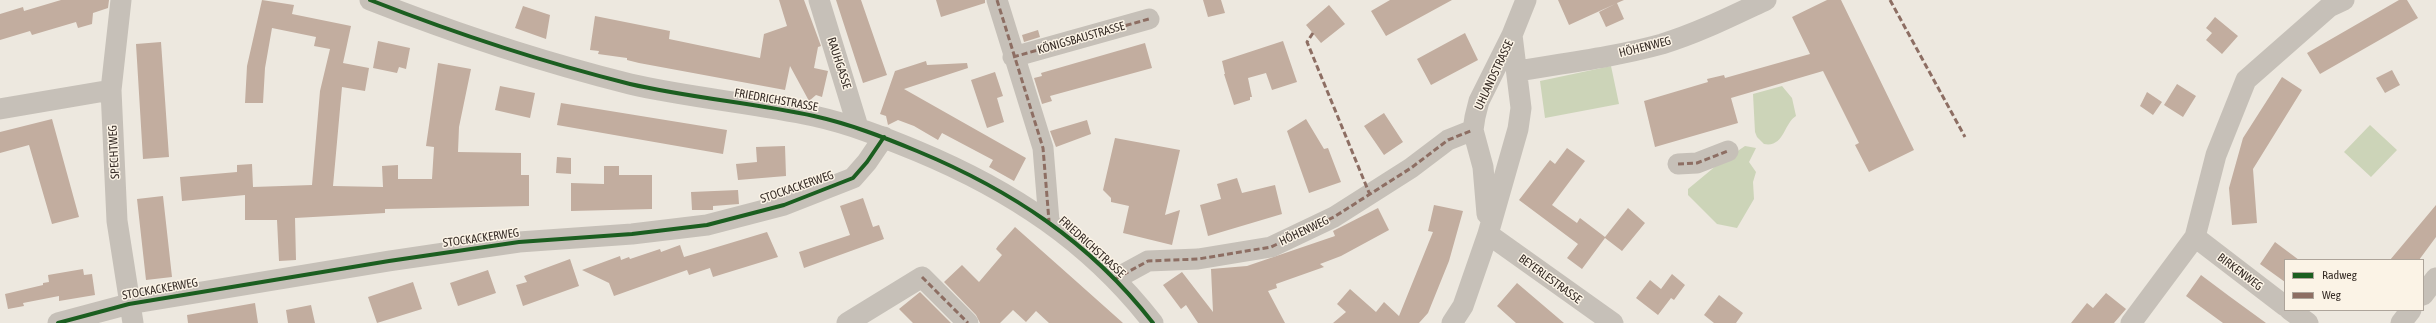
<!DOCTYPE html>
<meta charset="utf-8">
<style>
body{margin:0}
#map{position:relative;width:2436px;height:323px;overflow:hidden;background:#ede8df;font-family:"Asap Condensed",sans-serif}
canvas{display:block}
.legend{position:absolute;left:2284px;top:259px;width:140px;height:52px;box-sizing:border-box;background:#fbf3e6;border:1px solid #ada49a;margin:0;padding:5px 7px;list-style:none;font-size:12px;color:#372d27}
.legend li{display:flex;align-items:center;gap:8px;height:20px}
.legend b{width:20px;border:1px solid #ada49a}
</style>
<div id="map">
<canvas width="2436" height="323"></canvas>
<ul class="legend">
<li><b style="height:5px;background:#1b5e20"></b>Radweg</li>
<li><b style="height:5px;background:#8d6e63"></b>Weg</li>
</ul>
</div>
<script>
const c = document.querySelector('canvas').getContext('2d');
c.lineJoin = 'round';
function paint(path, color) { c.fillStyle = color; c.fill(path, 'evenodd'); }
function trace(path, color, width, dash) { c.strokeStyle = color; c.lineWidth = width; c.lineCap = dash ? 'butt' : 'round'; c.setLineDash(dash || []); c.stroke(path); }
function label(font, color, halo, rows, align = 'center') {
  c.font = font + ' "Asap Condensed",sans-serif'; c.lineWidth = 3; c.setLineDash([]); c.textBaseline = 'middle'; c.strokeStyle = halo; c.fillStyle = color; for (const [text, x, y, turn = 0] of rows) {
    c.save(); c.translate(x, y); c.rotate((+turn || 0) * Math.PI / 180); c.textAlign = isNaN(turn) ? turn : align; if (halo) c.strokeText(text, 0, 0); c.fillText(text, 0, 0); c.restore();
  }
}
const green = new Path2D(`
 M1611 66 1619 104 1545 118 1540 81Z
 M1782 86 1792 98 1796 116C1784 123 1784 148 1764 144L1757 137 1755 132 1753 94Z
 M2370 125 2397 150 2371 177 2344 152Z
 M1745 146 1756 148 1749 162 1756 172 1753 182 1754 199 1737 228 1717 224 1688 195V189L1717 165Z`);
const building = new Path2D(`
 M61 0H109L108 8 93 13 92 24 78 28 76 22 32 35 30 31 0 40V14L23 7 24 11Z
 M262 0 294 5 292 14 351 26 343 63 369 68 365 91 342 87 333 186 383 187 382 166 398 165V179H432L434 147 426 146 438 63 471 69 459 127 458 152 521 153V175H529V206L385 209V213L295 218 296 260 279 261 277 220H245V195L182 201 180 177 237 172V165L252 164 253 187 312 185 320 91 330 49 314 46 316 37 272 28 265 68 263 103H245L247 66Z
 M779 0H804L821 46 818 47 814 68 828 71 822 97 816 95 809 101 790 66 785 90 639 63 627 60V58L598 54 599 51 590 50 595 16 670 31 669 39 760 58 764 34 787 26Z
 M836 0H861L887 75 863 83Z
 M936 0H985V3L941 17Z
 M1203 0H1221L1225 13 1208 17Z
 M1390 0H1452L1386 36 1371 11Z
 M1558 0H1624L1617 3 1624 19 1606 27 1599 12 1615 4 1569 25Z
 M1827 0H1841L1914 150 1869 172 1855 145 1859 143 1823 71 1731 98 1738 123 1655 147 1644 101 1708 82 1707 79 1724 75 1725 78 1810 54 1792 17Z
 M2399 0H2407L2418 18 2320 74 2307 53Z
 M1329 5 1345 24 1321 43 1306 25Z
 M523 6 550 15 546 39 515 28Z
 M2215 17 2238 36 2222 54 2206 40 2212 33 2206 28Z
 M1038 30 1040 37 1024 42 1022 35Z
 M1465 33 1478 60 1431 85 1417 59Z
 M378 41 410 48 406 69 399 67 397 73 373 68Z
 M1283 41 1297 82 1272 90 1266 73 1248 78 1252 97H1250V100L1234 105 1224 74H1225L1222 61Z
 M161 42 169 157 143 159 136 44Z
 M1145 43 1152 68 1050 96 1052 101 1042 104 1034 78 1042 76 1041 73Z
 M926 61 927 65 967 63 968 68 904 89 1026 158 1014 181 989 167 993 160 942 133 938 140 914 126 898 120 888 125 886 116 880 114 895 71Z
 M2392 70 2400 85 2385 93 2376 78Z
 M995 72 1003 96 997 98 1004 122 987 128 971 80Z
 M2282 77 2302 90 2253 169 2257 223 2232 225 2229 188 2243 138Z
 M2177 84 2196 96 2183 117 2164 105Z
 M500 86 535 93 530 118 495 110Z
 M2147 92 2162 102 2153 115 2140 106Z
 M561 103 727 130 723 154 557 125Z
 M1384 113 1403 142 1384 155 1364 126Z
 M52 119 79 217 52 224 29 145 0 153V132Z
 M1306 119 1324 149 1328 148 1341 182 1309 193 1287 131Z
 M1087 120 1091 134 1056 147 1050 131Z
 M1115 138 1180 150 1165 215 1180 210 1172 245 1123 233 1129 206 1111 202V198L1103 190Z
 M785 146 786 176 738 180 736 164 757 162 756 147Z
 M1567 148 1585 161 1552 205 1577 223 1580 218 1605 237 1628 208 1645 223 1622 251 1605 238 1582 269 1567 258 1578 244 1519 200 1550 160 1555 164Z
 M557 157 571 158V174L556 173Z
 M604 166H619V175H652V209L571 211V183L604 184Z
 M1237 178 1242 193 1275 185 1282 214 1208 236 1200 205 1221 199 1217 184Z
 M738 190 739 204 713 206V210H692L691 192Z
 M163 196 172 277 146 280 137 199Z
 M863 198 873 227 879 225 884 239 804 268 799 252 850 235 840 206Z
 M1434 205 1463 211 1449 261 1428 313 1419 323H1333L1346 312 1337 304 1350 289 1376 312 1384 302 1399 316 1433 232 1428 231Z
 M2436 205V237L2419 260H2390Z
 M1378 208 1389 230 1341 256 1320 264 1324 267 1276 284 1277 288 1268 291 1285 323H1198L1186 305 1181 309 1163 285 1182 272 1213 312 1211 269 1247 266 1335 236 1333 231Z
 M1015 227 1068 274 1123 323H1049L1036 311 1026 322 1013 310 1000 323H980L976 315 944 282 962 265 979 282 1002 255 996 249 998 246Z
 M767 232 778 257 713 277 710 268 689 275 687 270 614 296 609 283 582 270 620 256 621 260 629 257 630 259 660 249 661 252 680 245 684 257Z
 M2275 242 2299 260H2285V282L2260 264Z
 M570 259 579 286 523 306 516 285 527 282 524 276Z
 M83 269 84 275 92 274 95 295 59 301V296L23 303 24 306 8 309 5 294 43 285V283L49 282 48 275Z
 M488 270 496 293 458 306 450 283Z
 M1672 274 1685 285 1674 300 1671 298 1658 315 1636 298 1650 280 1661 289Z
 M2201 275 2229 296 2266 323H2223L2201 307 2186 296Z
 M413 282 422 309 377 323 368 297Z
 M1517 283 1564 323H1516L1497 306Z
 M920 292 951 323H913L899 309Z
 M2106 293 2126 309 2114 323H2071L2087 303 2093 308Z
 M1719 295 1743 313 1736 323H1714L1704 315Z
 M255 303 258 323H188L187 315Z
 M311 305 315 323H288L286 310Z`);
const minor = new Path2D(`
 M121 0 111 90 117 221 133 323
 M370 0C454 33 542 62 630 84 691 98 754 103 814 116 850 124 883 137 917 151 1011 190 1090 242 1153 323
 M819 0 858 127
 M997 0 1043 148 1049 221
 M1013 57 1149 19
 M1517 71C1565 63 1615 57 1662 44 1698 33 1732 16 1766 0
 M0 109 111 90
 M1678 164 1697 163 1728 151
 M1487 214 1483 167 1473 130 1475 117 1479 101 1512 35 1526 0
 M1488 234 1613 323
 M2195 237 2285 306
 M1115 279 1148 261 1198 259 1271 247 1334 217 1411 168 1448 140 1473 130
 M2423 295 2436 278
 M2290 310 2308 323
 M58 323 129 304 389 261 519 242 632 234 707 225 784 205 853 178 867 162 884 137
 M847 323 922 277 968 323
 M1452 323 1463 306 1488 234 1518 129 1521 108 1512 35
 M2131 323 2195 237 2216 155 2246 80 2329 7 2344 0
 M2401 323 2411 310`);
const quiet = new Path2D(`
 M997 0 1043 148 1049 221
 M1890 0 1965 137
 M1313 33 1307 42 1370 195
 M1013 57 1149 19
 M1678 164 1697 163 1728 151
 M922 277 968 323
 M1115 279 1148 261 1198 259 1271 247 1334 217 1411 168 1448 140 1473 130`);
const cycleway = new Path2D(`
 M370 0C454 33 542 62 630 84 691 98 754 103 814 116 850 124 883 137 917 151 1011 190 1090 242 1153 323
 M58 323 129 304 389 261 519 242 632 234 707 225 784 205 853 178 867 162 884 137`);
const streetNames = [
 ["KÖNIGSBAUSTRASSE",1081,38,-16],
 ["HÖHENWEG",1645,47,-14],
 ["RAUHGASSE",839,63,72],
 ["UHLANDSTRASSE",1494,75,-65],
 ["FRIEDRICHSTRASSE",776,100,10],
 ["SPECHTWEG",114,152,-93],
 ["STOCKACKERWEG",797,187,-19],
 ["HÖHENWEG",1304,231,-25],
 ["STOCKACKERWEG",481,238,-8],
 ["FRIEDRICHSTRASSE",1092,247,42],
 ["BIRKENWEG",2240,272,37],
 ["BEYERLESTRASSE",1550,279,36],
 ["STOCKACKERWEG",160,289,-10]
];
paint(green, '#ccd4b8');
paint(building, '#c2ad9f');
trace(minor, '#c6c0b8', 21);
trace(quiet, '#8d6e63', 3, [6, 3]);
trace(cycleway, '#1b5e20', 4);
label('12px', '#372d27', '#fbf3e6', streetNames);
</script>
